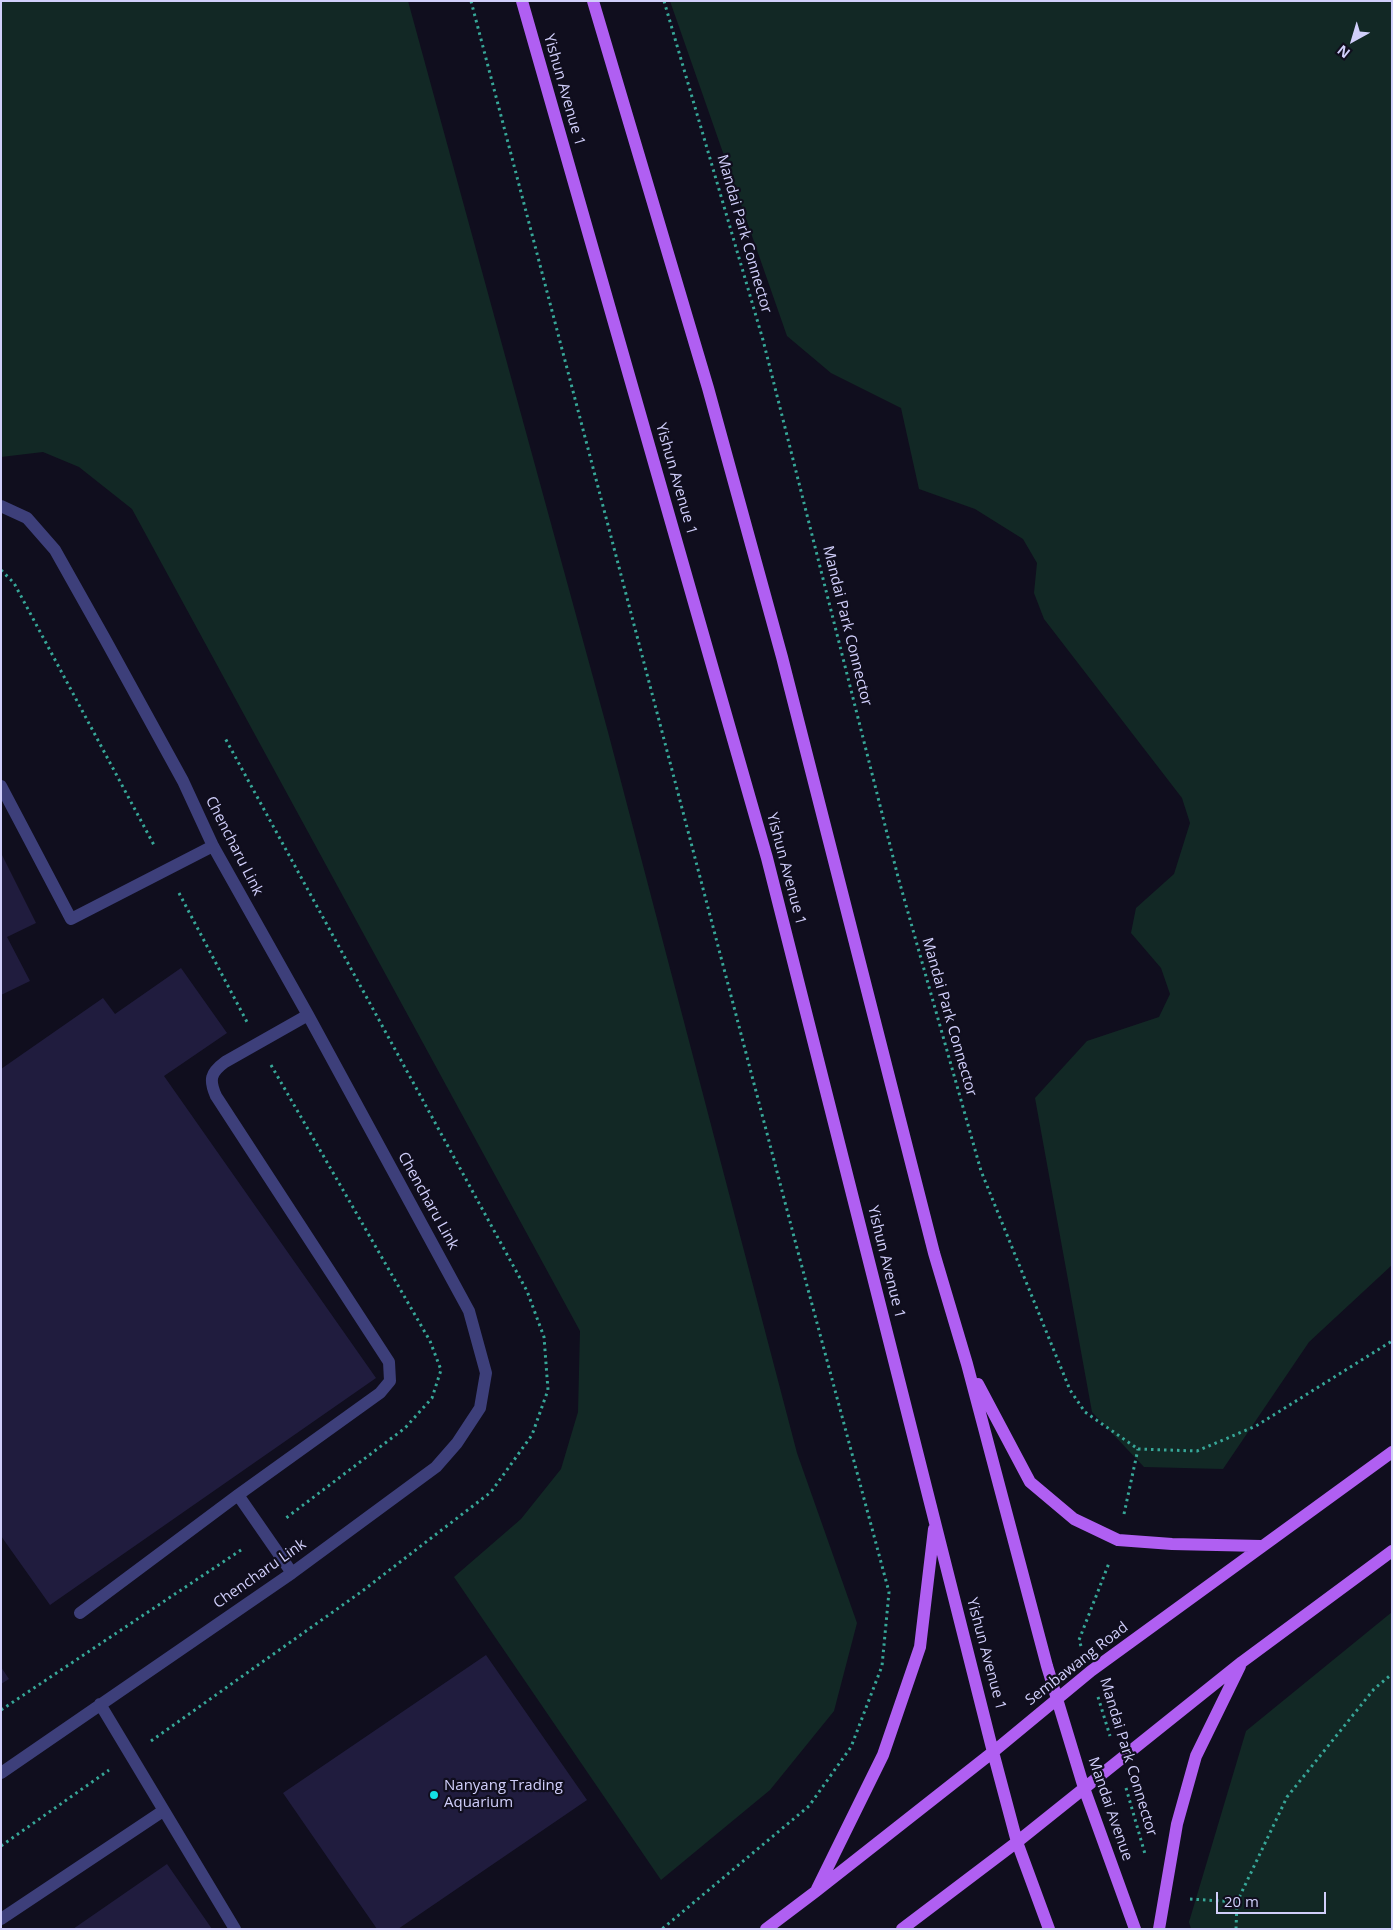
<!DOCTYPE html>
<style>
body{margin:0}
#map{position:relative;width:1393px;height:1930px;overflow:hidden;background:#100e1e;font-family:"Open Sans",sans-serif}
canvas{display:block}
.frame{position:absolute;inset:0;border:2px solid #d1cffb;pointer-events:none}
.north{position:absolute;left:1328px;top:15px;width:50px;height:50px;-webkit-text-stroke:4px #100e1e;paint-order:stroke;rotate:219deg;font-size:14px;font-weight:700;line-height:20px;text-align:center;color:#d1cffb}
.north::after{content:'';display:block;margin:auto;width:18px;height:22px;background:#d1cffb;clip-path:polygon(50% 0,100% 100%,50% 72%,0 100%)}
.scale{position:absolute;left:1216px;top:1892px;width:110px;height:22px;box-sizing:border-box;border:2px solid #d1cffb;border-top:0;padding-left:6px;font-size:15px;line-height:18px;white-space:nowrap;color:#d1cffb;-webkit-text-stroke:4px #100e1e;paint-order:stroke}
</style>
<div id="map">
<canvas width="1393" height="1930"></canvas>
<div class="frame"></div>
<div class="north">N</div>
<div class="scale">20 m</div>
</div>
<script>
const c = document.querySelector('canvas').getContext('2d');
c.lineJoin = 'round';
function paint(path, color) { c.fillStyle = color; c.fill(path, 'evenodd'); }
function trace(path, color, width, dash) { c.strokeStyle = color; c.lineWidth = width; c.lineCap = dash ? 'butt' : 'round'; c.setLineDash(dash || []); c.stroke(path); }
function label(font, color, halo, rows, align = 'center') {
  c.font = font + ' "Open Sans",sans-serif'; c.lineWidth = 4.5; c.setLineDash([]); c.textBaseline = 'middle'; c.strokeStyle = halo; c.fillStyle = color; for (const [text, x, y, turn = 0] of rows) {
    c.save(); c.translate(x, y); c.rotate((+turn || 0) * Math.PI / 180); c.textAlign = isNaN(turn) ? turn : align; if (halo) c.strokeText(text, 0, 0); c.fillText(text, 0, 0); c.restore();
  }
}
const green = new Path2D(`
 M1 1H408L608 732 797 1453 857 1623 834 1711 770 1790 661 1880 454 1577 521 1519 561 1469 578 1412 580 1331 132 509 79 467 43 452 1 457Z
 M670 1H1392V1265L1309 1342 1223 1469 1144 1467 1092 1412 1035 1098 1087 1041 1159 1017 1170 994 1161 968 1131 933 1136 908 1174 874 1190 823 1182 798 1044 619 1034 593 1037 563 1023 539 975 509 919 489 901 408 831 373 787 336Z
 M1392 1612V1929H1191L1189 1922 1246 1731Z`);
const building = new Path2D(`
 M1 853 36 923 7 937 30 981 1 995Z
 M181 968 227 1033 164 1076 376 1378 50 1605 1 1536V1069L103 998 115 1014Z
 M486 1655 587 1800 398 1929H377L283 1793Z
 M1 1667 9 1679 1 1684Z
 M167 1864 212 1929H73Z`);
const path = new Path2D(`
 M471 1 798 1252 889 1592 882 1666 851 1747 809 1806 662 1929
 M664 1 763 340 898 877 981 1171 1070 1390 1085 1412 1138 1449
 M1 570 14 583 155 847
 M179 893 247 1022
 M271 1065 430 1341 441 1370 432 1398 405 1428 286 1518
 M1138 1449 1197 1451 1256 1426 1392 1341
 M1124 1514 1138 1449
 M1081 1646 1079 1640 1109 1563
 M1098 1697 1110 1736
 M1 1710 244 1548
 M151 1741 361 1592 491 1492 532 1435 548 1390 544 1337 527 1291 225 738
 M1126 1788 1145 1854
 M1 1846 109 1770
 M1190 1899 1237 1902
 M1236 1929 1237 1902 1287 1797 1374 1689 1392 1674`);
const minor = new Path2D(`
 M1 506 27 518 55 550 105 639 183 781 213 846 308 1015 469 1311 486 1373 480 1408 457 1443 436 1467 292 1573 1 1773
 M1 786 71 919 213 846
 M238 1495 292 1573
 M80 1613 238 1495 380 1393 390 1381 389 1362 216 1096C209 1080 210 1073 225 1062L308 1015
 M100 1704 235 1929
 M1 1919 163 1811`);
const major = new Path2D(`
 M522 1 767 858 993 1752 1017 1842 1049 1929
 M593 1 708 388 782 657 934 1253 967 1364 1047 1666 1084 1788 1135 1929
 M978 1384 1030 1482 1074 1519 1118 1540 1172 1544 1261 1546
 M817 1889 883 1755 920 1647 934 1529
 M766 1929 815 1892 993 1752 1091 1671 1392 1452
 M902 1929 1017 1842 1242 1662 1392 1551
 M1159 1929 1177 1824 1196 1756 1240 1666`);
const markers = [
 [434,1795,5,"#13dfe4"]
];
const streetNames = [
 ["Yishun Avenue 1",564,90,74],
 ["Mandai Park Connector",744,234,74],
 ["Yishun Avenue 1",676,479,74],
 ["Mandai Park Connector",847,626,76],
 ["Chencharu Link",234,846,63],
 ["Yishun Avenue 1",786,869,75],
 ["Mandai Park Connector",949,1017,74],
 ["Chencharu Link",428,1201,61],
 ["Yishun Avenue 1",886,1262,76],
 ["Chencharu Link",260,1574,-35],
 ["Yishun Avenue 1",986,1654,75],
 ["Sembawang Road",1077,1664,-38],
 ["Mandai Park Connector",1128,1757,73],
 ["Mandai Avenue",1110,1809,71]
];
const poiNames = [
 ["Nanyang Trading",444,1786],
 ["Aquarium",444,1803]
];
paint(green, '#122825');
paint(building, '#201c3e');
trace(path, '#37a798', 3, [2.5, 4]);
trace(minor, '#3d3f7a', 12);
trace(major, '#b05ff2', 12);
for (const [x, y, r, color] of markers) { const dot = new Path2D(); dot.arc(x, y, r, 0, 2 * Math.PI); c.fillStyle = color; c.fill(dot); trace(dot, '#100e1e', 2); }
label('15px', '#d1cffb', '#100e1e', streetNames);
label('15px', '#d1cffb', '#100e1e', poiNames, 'left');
</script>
